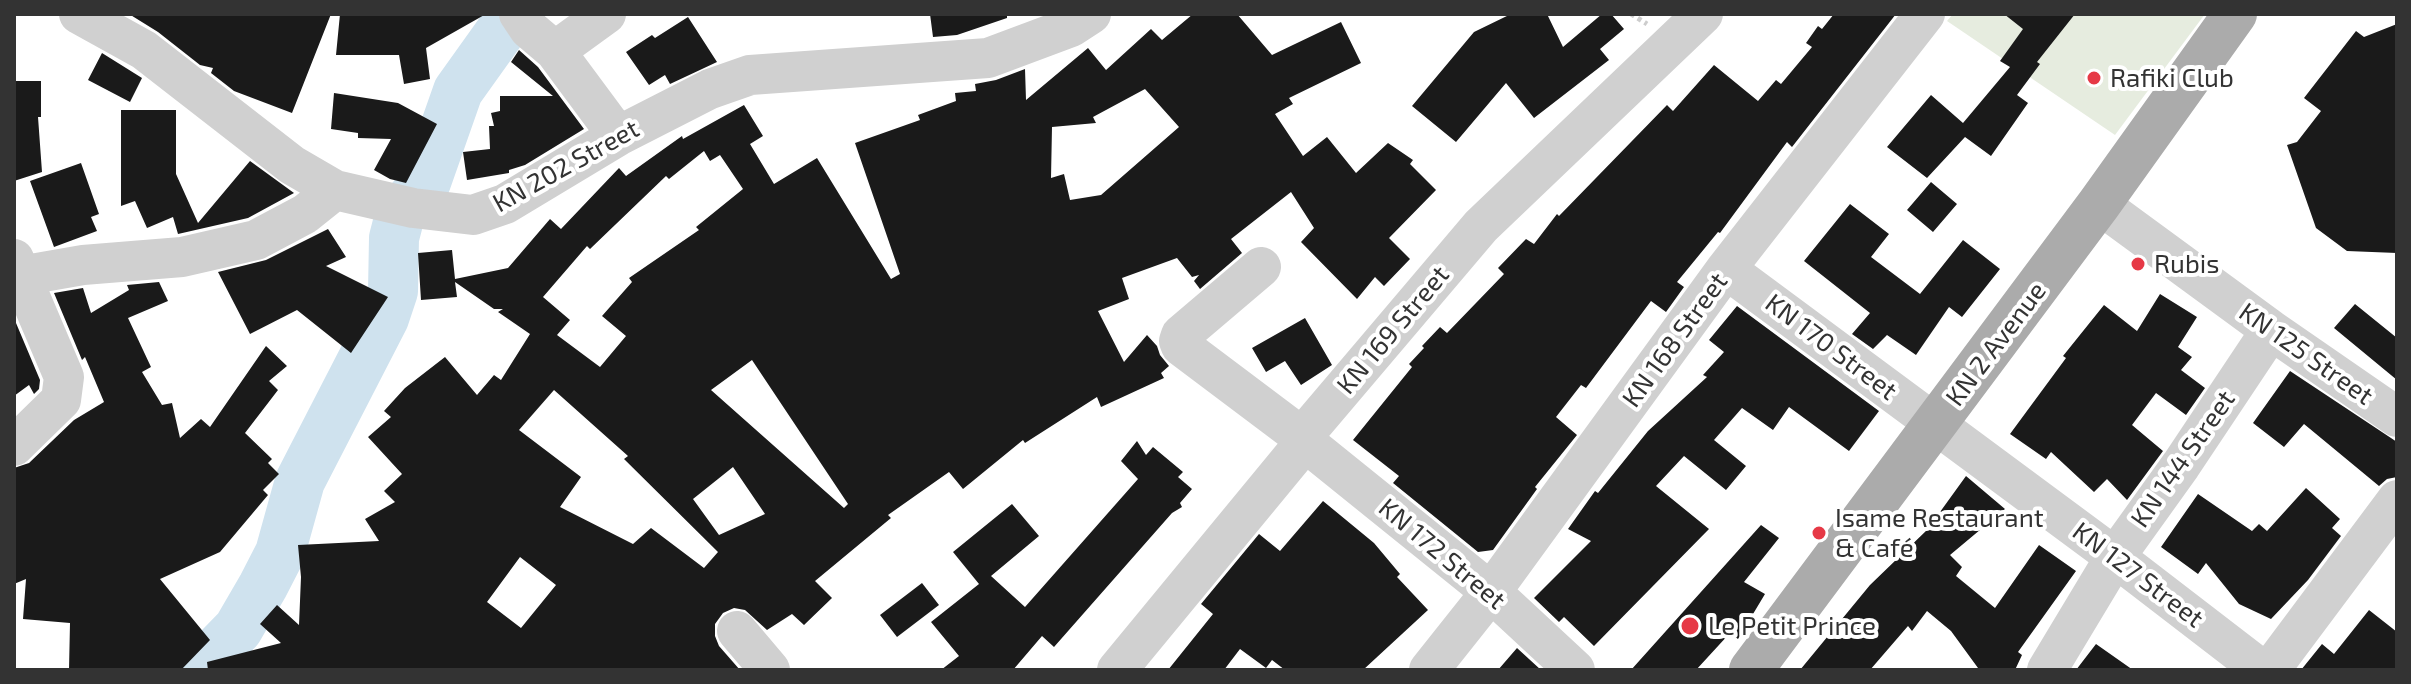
<!DOCTYPE html>
<meta charset="utf-8">
<style>
body{margin:0}
#map{position:relative;width:2411px;height:684px;overflow:hidden;background:#fff;font-family:"Exo 2",sans-serif}
canvas{display:block}
.frame{position:absolute;inset:0;border:16px solid #333;pointer-events:none}
</style>
<div id="map">
<canvas width="2411" height="684"></canvas>
<div class="frame"></div>
</div>
<script>
const c = document.querySelector('canvas').getContext('2d');
c.lineJoin = 'round';
function paint(path, color) { c.fillStyle = color; c.fill(path, 'evenodd'); }
function trace(path, color, width, dash) { c.strokeStyle = color; c.lineWidth = width; c.lineCap = dash ? 'butt' : 'round'; c.setLineDash(dash || []); c.stroke(path); }
function label(font, color, halo, rows, align = 'center') {
  c.font = font + ' "Exo 2",sans-serif'; c.lineWidth = 8; c.setLineDash([]); c.textBaseline = 'middle'; c.strokeStyle = halo; c.fillStyle = color; for (const [text, x, y, turn = 0] of rows) {
    c.save(); c.translate(x, y); c.rotate((+turn || 0) * Math.PI / 180); c.textAlign = isNaN(turn) ? turn : align; if (halo) c.strokeText(text, 0, 0); c.fillText(text, 0, 0); c.restore();
  }
}
const green = new Path2D(`
 M1953 14H2205L2115 135 1947 21Z`);
const stream = new Path2D(`
 M272 568 279 589`);
const river = new Path2D(`
 M198 670 238 629 263 586 280 553 300 481 384 318 393 291 394 238 401 211 426 182 458 91 503 28 520 14`);
const building = new Path2D(`
 M129 14H331L292 113 234 91 211 73 213 68 200 65 158 32Z
 M340 14H486L426 48 430 79 404 84 399 55H336Z
 M930 14H1007V18L957 35 933 37Z
 M1193 14H1237L1272 55 1341 22 1361 63 1289 98 1293 104 1275 114 1303 156 1327 137 1356 173 1388 143 1413 160 1410 164 1436 190 1389 238 1410 259 1384 286 1375 277 1357 299 1301 242 1314 228 1291 192 1231 239 1242 253 1200 289 1194 281 1199 275 1192 277 1177 258 1122 278 1129 299 1098 311 1124 362 1147 335 1157 346 1160 355 1169 366 1161 373 1164 378 1101 407 1097 397 1025 443 1023 440 963 489 949 472 888 515 891 518 815 581 832 598 804 625 792 614 767 630 745 610 734 608 723 613 715 624V636L719 646 740 670H208L207 662 281 643 260 624 277 605 299 625 301 577 298 545 379 541 365 519 395 502 384 491 402 474 368 437 391 417 384 411 405 388 445 357 477 395 494 375 501 380 530 334 498 312 503 309H494L455 282 457 297 421 300 418 253 452 250 455 279 508 268 550 219 561 229 619 168 626 176 682 136 683 139 744 105 763 136 750 144 774 184 817 158 891 279 900 274 855 143 920 120 918 115 956 101 955 93 976 91 975 84 996 80 1025 69 1026 100 1088 48 1106 70 1151 29 1162 40ZM1145 89 1179 127 1101 195 1070 200 1064 174 1051 178 1052 127 1096 123 1093 117ZM704 151 710 161 720 155 743 189 696 227 699 230 629 278 632 282 602 316 626 336 600 367 557 335 570 320 543 297 587 246 590 249 666 176 669 179ZM752 360 848 504 844 508 711 390ZM554 390 628 456 624 459 718 552 704 568 651 528 633 544 560 507 581 477 519 430ZM733 467 765 514 719 535 693 499ZM520 557 556 585 521 628 487 602Z
 M1511 14H1547L1563 47 1602 14H1611L1624 29 1600 49 1609 60 1534 118 1506 83 1456 142 1412 106 1474 32Z
 M1834 14H1896L1792 147 1787 142 1720 233 1718 232 1677 282 1684 287 1666 312 1651 301 1586 388 1581 385 1556 417 1577 435 1535 487 1537 489 1493 550 1478 552 1393 483 1399 476 1353 440 1412 367 1409 364 1424 348 1422 346 1440 327 1447 333 1504 274 1498 268 1526 239 1534 244 1557 214 1559 216 1667 105 1673 111 1714 65 1758 101 1776 80 1781 84 1812 47 1806 43 1818 26 1822 29Z
 M2004 14H2075L2037 62 2040 64 2017 95 2028 103 1991 156 1965 137 1927 178 1887 147 1931 95 1963 123 2010 67 2000 61 2023 29Z
 M688 17 717 62 670 84 665 75 649 85 626 52 652 35 655 38Z
 M2397 24V253L2347 251 2316 228 2287 145 2297 142 2321 111 2304 98 2356 31 2364 37Z
 M519 50 538 67 584 129 525 165 509 170V173L467 180 463 152 490 149 489 126H494L491 113 500 111V96H553L511 62Z
 M102 53 142 78 130 102 88 80Z
 M14 81H41V117H38L42 172 14 181Z
 M334 93 398 103 437 124 406 183 390 179 374 170 391 139 358 138V133L331 129Z
 M121 110H176V174L198 223 250 161 294 193 248 218 178 234 173 217 147 228 135 201 121 206Z
 M81 163 99 214 91 217 97 231 54 247 30 181Z
 M1931 182 1957 204 1933 232 1907 210Z
 M1850 204 1889 234 1871 257 1920 294 1963 240 2000 269 1962 317 1949 307 1916 355 1887 335 1873 349 1852 334 1870 313 1804 261Z
 M328 229 346 257 326 266 388 297 351 353 297 310 250 334 218 272 266 260Z
 M159 282 168 301 128 318 151 367 142 372 162 405 172 403 180 438 201 419 210 427 266 346 287 366 269 381 278 390 245 433 272 459 268 463 279 474 263 490 268 495 220 552 160 579 210 640 181 670H69L70 623 23 619 26 579 14 584V468L29 463 74 420 104 402 85 357 82 360 54 293 83 288 91 313 129 290 127 285Z
 M2160 294 2197 317 2178 347 2192 357 2181 370 2205 388 2186 415 2156 393 2132 425 2163 451 2127 500 2107 479 2094 492 2051 452 2046 459 2010 434 2066 358 2063 356 2104 305 2137 331Z
 M2355 304 2397 338V380L2334 328Z
 M1737 306 1879 411 1849 451 1789 407 1773 430 1742 408 1714 440 1746 466 1726 490 1684 456 1656 486 1709 529 1594 646 1564 617 1559 622 1534 598 1591 541 1568 529 1595 491 1598 493 1648 431 1707 377 1703 375 1724 352 1709 340Z
 M1305 318 1332 365 1301 385 1285 361 1266 372 1252 348Z
 M16 323 40 380 39 389 34 394 29 385 14 396V324Z
 M2290 371 2397 442V477L2387 479 2379 486 2304 424 2284 447 2253 423Z
 M1137 441 1146 455 1153 447 1183 472 1178 477 1192 489 1180 503 1182 507 1172 513 1054 647 1042 636 1013 670H941L959 656 931 622 979 584 953 552 1012 504 1039 536 991 576 1025 607 1138 479 1121 461Z
 M1966 476 2005 509 1950 555 1962 567 1956 576 1995 608 2039 545 2076 571 2018 652 2022 655 2015 670 1978 668 1951 631 1927 611 1912 631 1908 626 1870 670H1800L1870 585 1927 530Z
 M2306 488 2340 519 2332 528 2341 536 2308 580 2271 619 2239 604 2206 563 2198 574 2161 547 2198 494 2252 531 2259 524 2267 531Z
 M1323 501 1374 543 1400 574 1397 577 1428 610 1363 670H1285L1272 660 1266 668 1240 649 1224 670H1168L1213 614 1201 604 1259 534 1280 551Z
 M1761 525 1779 538 1744 582 1765 594 1738 639 1730 633 1696 670H1631Z
 M922 583 939 605 897 637 880 615Z
 M2369 610 2397 632V670H2301L2322 644 2334 654Z
 M2096 644 2133 670H2076Z
 M1517 648 1541 670H1498Z`);
const path = new Path2D(`
 M1631 14 1647 24`);
const minor = new Path2D(`
 M79 14 144 50 292 165 335 190 413 208 473 215 505 204 618 136 710 89 750 75 988 58 1071 27 1091 14
 M519 14 529 29 555 51 618 136
 M555 51 606 14
 M2099 204 2271 330 2397 417
 M14 259 64 377 61 400 14 446
 M1261 267 1181 335 1179 341 1181 346 1302 437
 M1726 269 2115 557 2262 670
 M20 276 83 265 182 257 256 240 305 214 335 190
 M1305 442 1491 592 1575 670
 M737 631 770 670
 M1117 670 1305 442 1302 437 1481 226 1703 14
 M1429 670 1491 592 1726 269 1925 14
 M2047 670 2115 557 2181 465 2271 330
 M2270 670 2397 500`);
const major = new Path2D(`
 M1751 670 2099 204 2235 14`);
const markers = [
 [2094,78,8,"#e63946"],
 [2138,264,8,"#e63946"],
 [1819,533,8,"#e63946"],
 [1690,626,10,"#e63946"]
];
const poiNames = [
 ["Rafiki Club",2110,78],
 ["Rubis",2154,264],
 ["Isame Restaurant",1835,518],
 ["& Café",1835,548],
 ["Le Petit Prince",1708,626]
];
const streetNames = [
 ["KN 202 Street",566,166,-29],
 ["KN 169 Street",1393,330,-50],
 ["KN 168 Street",1675,340,-54],
 ["KN 2 Avenue",1996,344,-53],
 ["KN 170 Street",1831,347,37],
 ["KN 125 Street",2306,354,35],
 ["KN 144 Street",2183,459,-55],
 ["KN 172 Street",1442,554,40],
 ["KN 127 Street",2138,575,37]
];
paint(green, '#e6ecdf');
trace(stream, '#cfe2ee', 8);
trace(river, '#cfe2ee', 50);
paint(building, '#1a1a1a');
trace(path, '#cdcdcd', 5, [4, 4]);
trace(minor, '#d0d0d0', 40);
trace(major, '#ababab', 44);
for (const [x, y, r, color] of markers) { const dot = new Path2D(); dot.arc(x, y, r, 0, 2 * Math.PI); c.fillStyle = color; c.fill(dot); trace(dot, '#fff', 3); }
label('26px', '#333', '#fff', poiNames, 'left');
label('26px', '#333', '#fff', streetNames);
</script>
